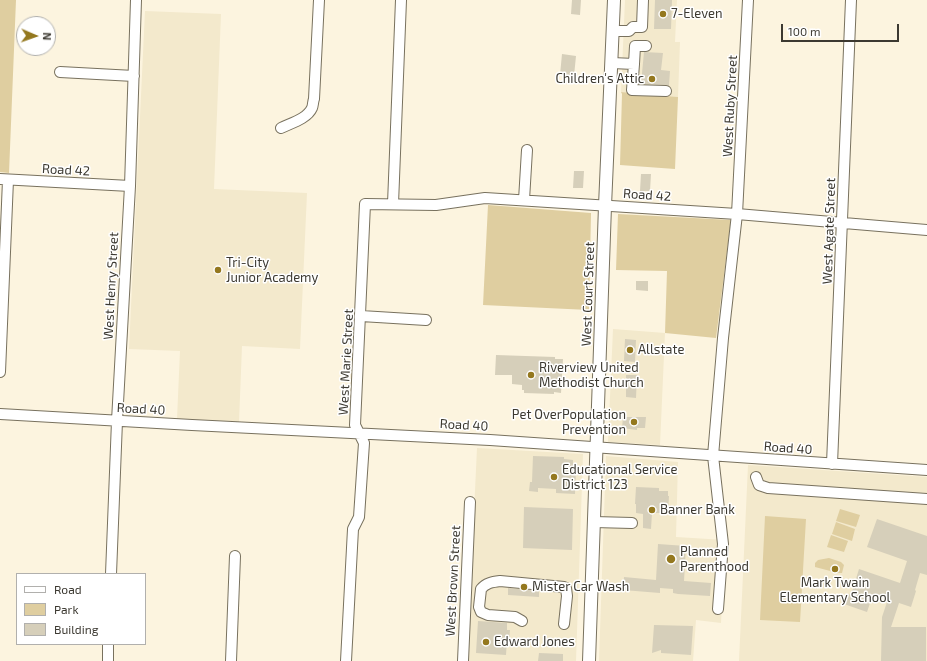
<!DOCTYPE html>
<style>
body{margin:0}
#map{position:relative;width:927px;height:661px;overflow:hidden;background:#fcf4df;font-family:"Exo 2",sans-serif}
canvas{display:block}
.legend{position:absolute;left:16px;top:573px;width:130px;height:72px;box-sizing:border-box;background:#fff;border:1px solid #b1b0ad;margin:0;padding:5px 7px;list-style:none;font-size:12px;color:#3c3931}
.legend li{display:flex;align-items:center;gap:8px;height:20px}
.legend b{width:20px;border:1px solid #b1b0ad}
.north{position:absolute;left:16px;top:16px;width:40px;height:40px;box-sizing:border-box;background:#fff;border:1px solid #b1b0ad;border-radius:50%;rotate:92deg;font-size:11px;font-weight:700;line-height:16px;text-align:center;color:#3c3931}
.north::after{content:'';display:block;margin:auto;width:14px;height:18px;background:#94781f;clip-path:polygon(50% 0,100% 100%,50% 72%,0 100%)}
.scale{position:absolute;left:781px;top:24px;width:118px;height:18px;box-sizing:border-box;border:2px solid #3c3931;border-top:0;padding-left:5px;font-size:12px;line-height:14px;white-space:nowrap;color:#3c3931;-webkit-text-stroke:3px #fff;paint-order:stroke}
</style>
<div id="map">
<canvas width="927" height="661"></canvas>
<ul class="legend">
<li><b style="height:5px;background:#fff"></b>Road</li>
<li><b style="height:11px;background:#dfcea0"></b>Park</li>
<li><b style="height:11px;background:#d6cfba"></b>Building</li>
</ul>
<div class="north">N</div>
<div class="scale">100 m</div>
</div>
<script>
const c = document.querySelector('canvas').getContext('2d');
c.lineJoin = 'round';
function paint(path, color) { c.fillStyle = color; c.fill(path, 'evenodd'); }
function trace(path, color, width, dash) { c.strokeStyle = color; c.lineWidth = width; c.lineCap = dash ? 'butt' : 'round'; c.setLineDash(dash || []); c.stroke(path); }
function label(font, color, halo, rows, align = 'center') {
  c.font = font + ' "Exo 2",sans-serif'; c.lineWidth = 3; c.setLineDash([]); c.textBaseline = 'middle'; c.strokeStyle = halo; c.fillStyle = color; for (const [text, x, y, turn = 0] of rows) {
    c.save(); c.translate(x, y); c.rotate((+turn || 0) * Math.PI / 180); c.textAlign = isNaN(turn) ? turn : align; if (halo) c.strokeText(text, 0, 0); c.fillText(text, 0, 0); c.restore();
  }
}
const built = new Path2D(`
 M625 0H677L675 42H680L678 97 621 92Z
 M145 11 221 14 214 189 307 193 300 349 242 346 239 422 177 419 180 351 129 349Z
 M613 329 665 333 660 445 608 442Z
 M477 448 583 454 576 661H467Z
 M606 456 678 462 676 537 725 540 721 623 696 620 693 661H599Z
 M748 465 927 477V661H739Z`);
const green = new Path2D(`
 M0 0H16L9 173 0 172Z
 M621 92 678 97 675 169 620 165 622 94Z
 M488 205 591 213 589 310 483 305Z
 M618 214 731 220 716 338 665 333 667 271 616 270Z
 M840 509 860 515 856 527 836 521Z
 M765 516 806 519 800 622 760 620Z
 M836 522 855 529 852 541 832 534Z
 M831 535 848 541 844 552 827 547Z
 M829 558 841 562 844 565 842 573H838L815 567V563L818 560Z`);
const building = new Path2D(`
 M572 0H581L580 15 571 14Z
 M655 0H672L671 29H654Z
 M644 52 663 53 661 70 670 71 669 85 641 84Z
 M562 54 576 56 574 76 560 75Z
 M574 171H584L583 188H573Z
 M641 174H651L650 191H640Z
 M636 281H648V291L636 290Z
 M625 339 636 340 635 362 624 361Z
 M496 355 555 357V359H563L561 393 554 392V394L524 393V390H522V385L512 384V375H495Z
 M626 375H637L636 398 626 397Z
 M623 417H646L645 428H637V430L622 428Z
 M533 456 564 457V459L573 460V471H576L575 494 556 493V489L538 488V492L529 491 530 482H532Z
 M636 487 659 488V491H668V496H669L668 513H652L651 529 643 528V514L636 513V504H635Z
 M524 507 573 509 572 550 523 548Z
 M877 519 927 536V575L920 573 915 590 916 591 911 607 899 603 891 627H926V661H881L882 617 888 599 873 594 867 612 844 604 848 594 851 595 859 569 900 583 907 561 867 547Z
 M658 544 686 546 684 581 711 583 710 596 678 594 673 593V589L660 588V593L623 590 624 577 656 580Z
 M508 588 539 591V597L508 595Z
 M478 621 507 623V630H510L509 641 507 640 506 655 476 653Z
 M654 625 693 626 691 655 661 653V650L652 653Z
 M539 653 563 654V661H538Z`);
const minor = new Path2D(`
 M613 31H629L633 27H642L643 0
 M612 63 634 64 635 46H646
 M634 64 632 90 666 91
 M60 72 134 76
 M281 128C291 123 307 119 312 108 313 106 313 101 314 99L319 0
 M0 179 130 186
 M524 200 527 150
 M393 204 401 0
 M361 316 426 320
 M0 372 8 180
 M0 414 192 425 490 440 927 470
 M832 464 851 0
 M756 477 759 485 768 488 927 499
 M594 522 632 523
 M111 574 117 421 130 186 136 0
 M718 609 723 544 713 456 723 338 737 214 748 0
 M522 621 515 617 488 615 481 612 479 607 481 589C486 583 492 582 500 581L564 587 566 588 567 596 564 624
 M108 661V644
 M231 661 235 556
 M346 661 353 529 359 517 364 443 355 425 365 204 436 205 485 198 737 214 927 230
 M463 661 470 502`);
const major = new Path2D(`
 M589 661 605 206 614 0`);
const markers = [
 [663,14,4,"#94781f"],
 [652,79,4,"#94781f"],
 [218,270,4,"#94781f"],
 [630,350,4,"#94781f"],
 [531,375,4,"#94781f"],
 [634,422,4,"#94781f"],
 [554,477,4,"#94781f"],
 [652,510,4,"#94781f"],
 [671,559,5,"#94781f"],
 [835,569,4,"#94781f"],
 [524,587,4,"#94781f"],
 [486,642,4,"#94781f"]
];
const poiNames = [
 ["7-Eleven",671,14],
 ["Children's Attic",644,79,"right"],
 ["Tri-City",226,263],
 ["Junior Academy",226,278],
 ["Allstate",638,350],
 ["Riverview United",539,368],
 ["Methodist Church",539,383],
 ["Pet OverPopulation",626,415,"right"],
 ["Prevention",626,430,"right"],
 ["Educational Service",562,470],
 ["District 123",562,485],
 ["Banner Bank",660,510],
 ["Planned",680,552],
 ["Parenthood",680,567],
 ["Mark Twain",835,583,"center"],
 ["Elementary School",835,598,"center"],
 ["Mister Car Wash",532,587],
 ["Edward Jones",494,642]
];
const streetNames = [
 ["West Ruby Street",730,106,-87],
 ["Road 42",66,170,3],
 ["Road 42",647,195,4],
 ["West Agate Street",829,231,-88],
 ["West Henry Street",111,286,-87],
 ["West Court Street",588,294,-88],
 ["West Marie Street",346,362,-87],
 ["Road 40",141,409,3],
 ["Road 40",464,425,3],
 ["Road 40",788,448,4],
 ["West Brown Street",453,581,-87]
];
paint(built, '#f3e9cc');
paint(green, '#dfcea0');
paint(building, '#d6cfba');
trace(minor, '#78715e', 12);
trace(major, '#78715e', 14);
trace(minor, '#fff', 10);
trace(major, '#fff', 12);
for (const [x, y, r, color] of markers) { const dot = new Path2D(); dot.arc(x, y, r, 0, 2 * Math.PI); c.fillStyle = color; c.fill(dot); trace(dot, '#fff', 1.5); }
label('13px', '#3c3931', '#fff', poiNames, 'left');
label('13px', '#3c3931', '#fff', streetNames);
</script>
